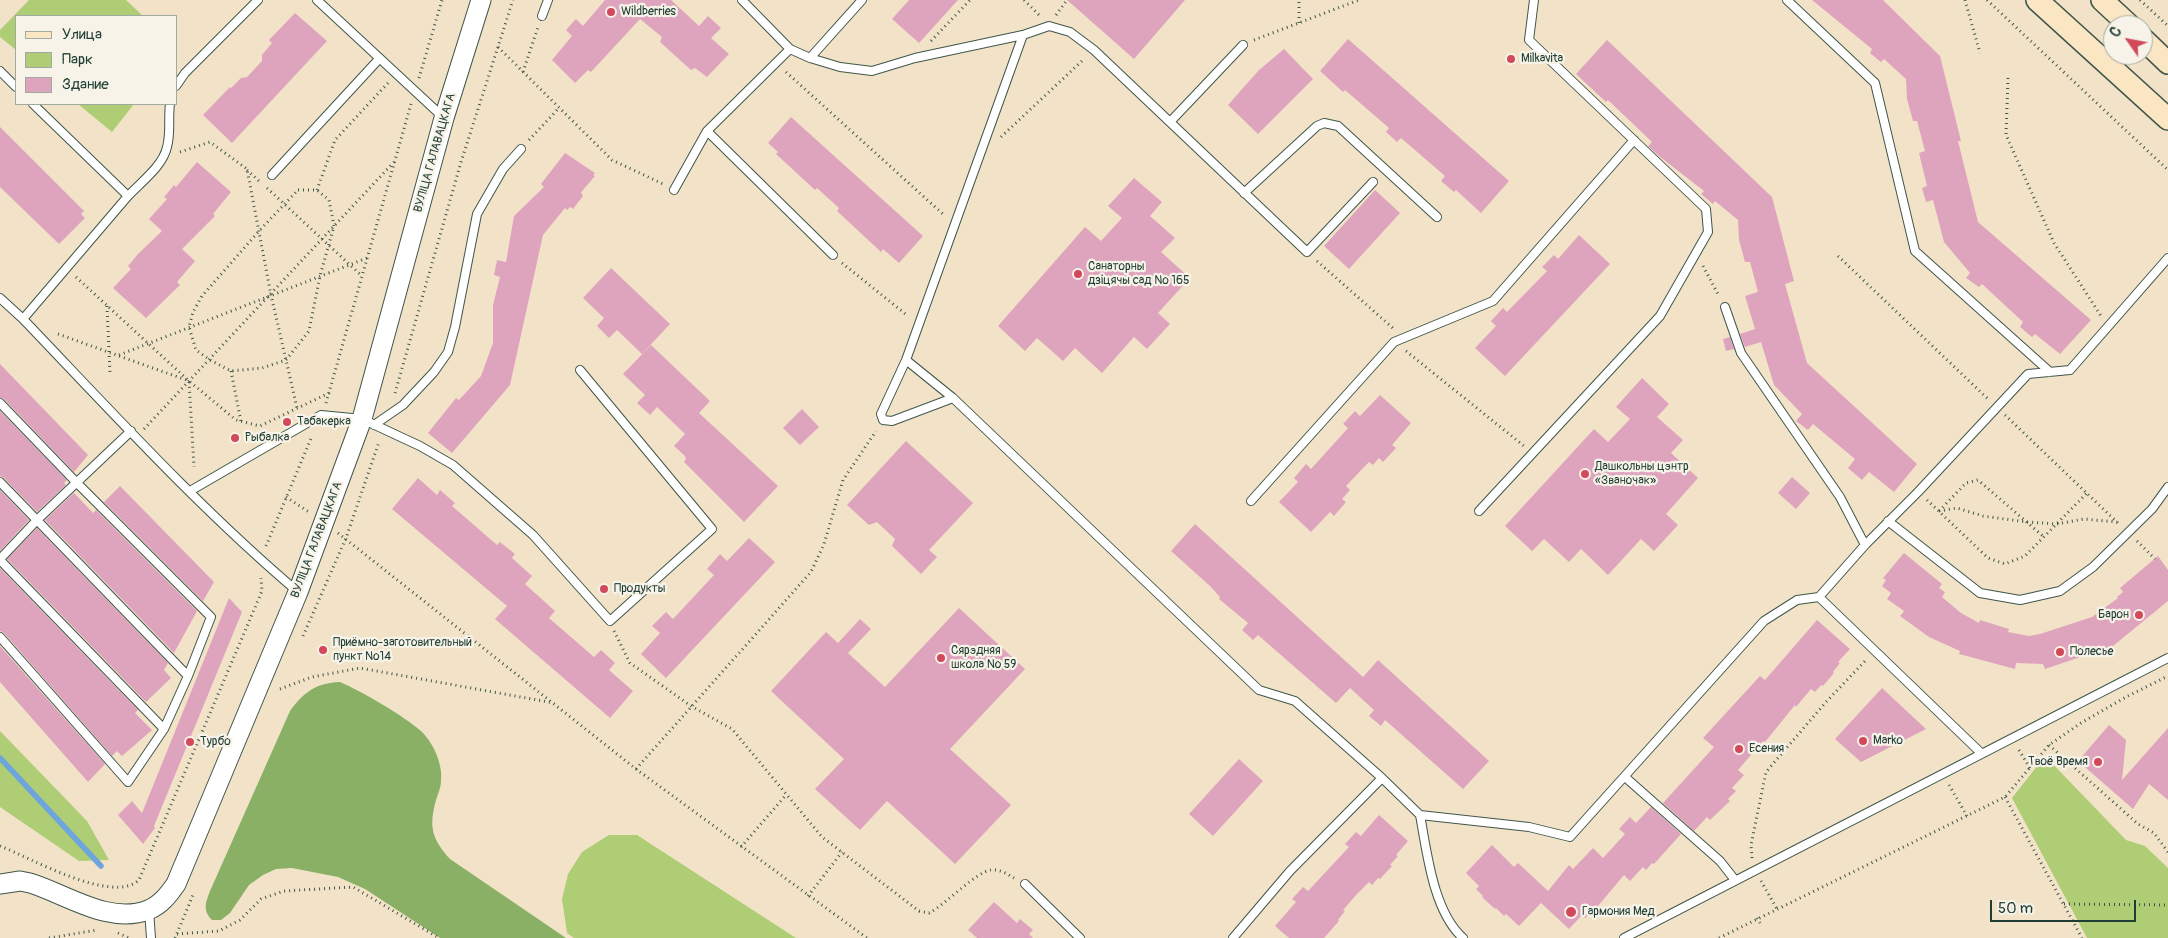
<!DOCTYPE html>
<meta charset="utf-8">
<style>
body{margin:0}
#map{position:relative;width:2168px;height:938px;overflow:hidden;background:#f2e3c8;font-family:Pangolin,sans-serif}
canvas{display:block}
.legend{position:absolute;left:15px;top:15px;width:162px;height:90px;box-sizing:border-box;background:#f7f3e8;border:1px solid #a1aaa0;margin:0;padding:6px 9px;list-style:none;font-size:15px;color:#1f3d34}
.legend li{display:flex;align-items:center;gap:10px;height:25px}
.legend b{width:25px;border:1px solid #a1aaa0}
.north{position:absolute;left:2103px;top:15px;width:50px;height:50px;box-sizing:border-box;background:#f7f3e8;border:1px solid #a1aaa0;border-radius:50%;rotate:303deg;font-size:14px;font-weight:700;line-height:20px;text-align:center;color:#1f3d34}
.north::after{content:'';display:block;margin:auto;width:18px;height:22px;background:#d1495b;clip-path:polygon(50% 0,100% 100%,50% 72%,0 100%)}
.scale{position:absolute;left:1990px;top:900px;width:146px;height:22px;box-sizing:border-box;border:2px solid #1f3d34;border-top:0;padding-left:6px;font-size:15px;line-height:18px;white-space:nowrap;color:#1f3d34;-webkit-text-stroke:4px #f7f3e8;paint-order:stroke}
</style>
<div id="map">
<canvas width="2168" height="938"></canvas>
<ul class="legend">
<li><b style="height:6px;background:#fbe6c4"></b>Улица</li>
<li><b style="height:14px;background:#aecd75"></b>Парк</li>
<li><b style="height:14px;background:#dfa4bd"></b>Здание</li>
</ul>
<div class="north">С</div>
<div class="scale">50 m</div>
</div>
<script>
const c = document.querySelector('canvas').getContext('2d');
c.lineJoin = 'round';
function paint(path, color) { c.fillStyle = color; c.fill(path, 'evenodd'); }
function trace(path, color, width, dash) { c.strokeStyle = color; c.lineWidth = width; c.lineCap = dash ? 'butt' : 'round'; c.setLineDash(dash || []); c.stroke(path); }
function label(font, color, halo, rows, align = 'center') {
  c.font = font + ' Pangolin,sans-serif'; c.lineWidth = 4.5; c.setLineDash([]); c.textBaseline = 'middle'; c.strokeStyle = halo; c.fillStyle = color; for (const [text, x, y, turn = 0] of rows) {
    c.save(); c.translate(x, y); c.rotate((+turn || 0) * Math.PI / 180); c.textAlign = isNaN(turn) ? turn : align; if (halo) c.strokeText(text, 0, 0); c.fillText(text, 0, 0); c.restore();
  }
}
const green = new Path2D(`
 M29 0H126L143 16H16V50L0 37V30Z
 M78 104H134L112 132Z
 M0 731 87 821 109 860 79 861 0 807Z
 M2045 756 2126 840 2145 846 2168 868V938H2087L2012 798Z
 M609 835H637L796 938H574L567 933 562 899 568 874 582 852Z`);
const forest = new Path2D(`
 M340 682C361 691 406 717 422 732 434 744 443 765 441 781 441 787 438 794 436 800 429 826 431 838 450 859L566 938H440L365 889 338 877 292 868 276 869 263 875 249 885 230 913 221 920H212C202 910 206 902 210 891L290 711C304 692 316 683 340 682Z`);
const stream = new Path2D(`
 M0 758 101 866`);
const building = new Path2D(`
 M605 0H671L699 26 708 16 721 28 711 38 729 54 707 77 695 68 691 70 660 42 662 37 640 19 591 72 588 70 575 83 552 60 572 36 566 30 576 19 583 26Z
 M909 0H958L919 43 892 19Z
 M1067 0H1185L1134 59Z
 M1812 0H1883L1940 56 1961 141H1958L1978 222 2091 320 2060 354 2035 334 2032 337 2020 327 2023 322 1982 284 1979 287 1966 278 1970 273 1944 242 1933 200 1926 202 1922 188 1927 186 1919 153 1925 151 1917 121H1913L1907 99 1906 79 1884 59 1881 62 1870 53 1872 49Z
 M295 13 327 41 232 143 203 115 230 87 231 88 241 78 247 77 262 61V55L272 43 269 40Z
 M1348 39 1509 181 1481 213 1456 190 1454 192 1441 181 1445 176 1401 138 1397 142 1386 132 1389 128 1345 90 1343 92 1320 71Z
 M1607 40 1772 197 1794 281 1785 284 1807 363 1917 464 1894 492 1869 472 1862 480 1848 468 1855 459 1813 424 1808 430 1796 421 1802 414 1774 385 1761 342 1745 347 1740 334 1755 329 1745 296 1758 292 1750 262H1745L1739 240 1738 220 1715 201 1713 204 1701 194 1704 191 1659 156 1648 146 1652 142 1608 100 1606 102 1576 74Z
 M1284 49 1313 79 1258 134 1228 105 1259 70Z
 M791 117 923 236 899 263 883 249 881 252 837 211 839 208 817 188 815 190 776 154 778 152 768 143Z
 M0 127 84 211 81 214 85 218 59 244 0 187Z
 M565 153 595 173 593 175 595 176 583 190 581 193 583 196 573 209 570 207 567 210 565 208 543 235 510 385 452 453 428 433 456 398 459 400 481 376 493 343V305L500 277 494 275 497 260 506 262 514 216 544 187 541 184Z
 M197 162 231 192 213 214 215 216 182 249 195 261 177 282 180 285 146 318 113 288 131 269 128 266 138 254 162 231 149 219 167 199 164 197 174 185 176 187Z
 M1134 178 1162 202 1150 216 1175 238 1161 252 1190 278 1158 313 1170 324 1147 349 1134 337 1102 373 1075 348 1063 361 1037 338 1025 351 998 326 1085 227 1101 241 1122 218 1108 206Z
 M1375 190 1400 213 1349 269 1324 246Z
 M1579 235 1610 264 1505 376 1475 348 1496 326 1491 321 1503 308 1507 312 1547 271 1542 267 1554 255 1558 259Z
 M611 268 670 324 642 354 617 330 609 338 597 326 604 318 583 298Z
 M1730 337 1734 349 1726 351 1723 339Z
 M651 345 710 401 699 413 778 486 744 522 684 462 686 459 685 456 674 446 685 434 657 407 650 415 637 403 645 395 623 374Z
 M0 364 88 455 74 472 4 399 0 398Z
 M1642 378 1669 404 1657 417 1683 440 1671 453 1698 478 1666 514 1678 525 1654 551 1641 539 1608 575 1581 549 1569 562 1544 539 1532 551 1505 526 1594 429 1608 442 1630 419 1616 407Z
 M1380 395 1411 423 1392 445 1396 448 1383 462 1379 458 1373 465 1369 462 1346 486 1350 490 1342 499 1346 502 1334 516 1330 512 1311 532 1279 502 1298 482 1294 478 1306 464 1311 469 1348 428 1343 424 1355 411 1360 416Z
 M802 409 819 427 800 445 783 428Z
 M0 411 67 480 64 483 66 485 37 512 4 478 0 476Z
 M906 441 973 503 929 550 937 557 921 574 892 546 895 539 877 522 869 525 847 505Z
 M1792 477 1810 493 1796 509 1778 493Z
 M418 478 437 495 440 490 455 503 452 506 497 545 500 542 515 554 512 558 532 576 525 584 555 611 549 618 594 657 601 650 615 663 609 670 633 691 610 718 495 619 507 606 392 509Z
 M120 486 214 582 203 601 104 502Z
 M0 490 29 520 0 551Z
 M74 493 93 513 96 510 197 611 174 653 45 520Z
 M1195 524 1363 677 1378 660 1489 761 1463 789 1385 720 1381 726 1369 716 1374 710 1350 688 1336 703 1258 635 1253 640 1242 630 1248 623 1219 599 1220 597 1210 586 1171 551Z
 M37 528 168 663 164 670 171 678 146 702 7 559Z
 M749 538 775 562 666 678 641 654 660 633 652 626 666 612 673 619 714 575 707 569 720 554 727 561Z
 M1904 553 1942 584 1939 588 1945 592 1942 597 1961 613 1979 623 1980 620 2009 629 2008 632 2029 636 2040 634 2092 617 2118 598 2117 597 2123 592 2120 588 2158 556 2168 570V601L2113 646 2045 669 2043 664 2016 663 2015 669 1959 654 1960 651 1929 637 1900 616 1904 611 1887 599 1891 593 1882 586 1886 580 1883 578Z
 M0 568 138 710 135 713 152 730 122 756 117 751 112 756 4 633 0 631Z
 M229 598 242 612 154 826 155 828 143 844 118 815 132 801 142 813Z
 M959 608 1025 669 950 749 1011 805 955 864 887 801 860 830 815 789 844 759 771 691 826 632 838 643 860 619 871 629 848 653 885 687Z
 M1817 620 1850 649 1838 662 1840 663 1833 672 1834 673 1823 686 1821 685 1815 692 1811 689 1796 707 1795 705 1765 742 1763 741 1738 770 1744 775 1732 788 1736 791 1728 799 1730 801 1710 820 1707 817 1694 831 1663 803 1714 747 1703 738 1760 676 1765 680Z
 M0 646 105 764 88 782 0 682Z
 M1882 688 1926 729 1861 762 1835 739Z
 M2109 725 2126 740 2122 780 2168 728V800L2149 784 2133 809 2078 761Z
 M1239 759 1263 781 1213 836 1189 814Z
 M1651 807 1681 834 1654 864 1652 863 1646 870 1643 867 1630 881 1624 875 1593 912 1592 911 1585 918 1582 915 1569 929 1541 903 1519 926 1506 914 1504 916 1496 908 1495 909 1482 897 1483 896 1476 889 1479 886 1466 873 1492 845 1514 867 1518 863 1548 891 1569 865 1573 869 1593 848 1603 858 1625 834 1619 829 1630 817 1636 823Z
 M1379 815 1408 841 1396 855 1398 856 1390 865 1392 866 1380 879 1378 878 1372 885 1369 882 1357 894 1343 910 1345 911 1338 920 1339 921 1324 938H1289L1275 926 1296 902 1292 899 1303 887 1308 891 1349 847 1345 844 1356 832 1361 836Z
 M994 902 1017 923 1020 919 1033 930 1029 934 1033 938H977L968 930Z`);
const path = new Path2D(`
 M1024 0 1040 16
 M1965 0 1980 53
 M1987 0 2168 170
 M2140 0 2168 26
 M1056 15 1067 0
 M1299 23V0
 M1254 40 1359 0
 M931 41 970 0
 M498 47 612 160 663 184
 M523 72 538 27
 M786 72 944 215
 M419 78 442 0
 M2008 78 2006 135 2054 243 2101 316
 M1001 137 1084 59
 M529 140 559 108
 M180 152 210 142 247 169 271 295 297 408
 M247 170 259 181
 M267 188 362 276
 M298 190H317L329 200 334 226 320 276 309 331 286 360 262 368 231 371 210 360 196 350 189 327 193 312 202 296 259 231Z
 M317 190 335 140 388 83
 M1838 256 1988 399
 M1317 261 1394 329
 M842 263 908 316
 M1703 266 1719 296
 M76 277 189 381 236 420 260 426 329 393
 M107 306 110 373
 M58 334 189 381 194 467
 M1406 351 1524 446
 M119 355 367 258
 M231 371 241 422
 M395 393 461 162 513 0
 M326 403 411 104
 M2005 415 2120 525
 M144 429 394 162
 M286 497 309 512
 M1927 500 1988 558 2005 564 2025 556 2087 493
 M1939 511 1957 508 1983 516 2027 522 2057 524 2084 519 2117 522
 M1939 511 1966 483 1978 480 2044 537
 M338 533 636 769 867 938
 M2137 541 2155 559
 M266 546 312 436
 M614 631 630 663 691 706 732 729 822 837 919 911 929 913C945 905 977 871 991 870 1000 869 1007 874 1014 878
 M303 636 346 538 379 442
 M280 689 312 677 360 668 554 703
 M2049 745 2138 824 2154 833 2168 852
 M2019 750 2030 768
 M636 769 811 572 824 544 843 480 876 431
 M1949 785 1967 816
 M2005 797 2082 938
 M0 846C31 858 112 905 139 880L262 591 261 578
 M741 847 786 795
 M1752 858 1751 845 1766 772 1826 702 1867 659
 M1761 881 1777 909
 M808 896 842 852
 M2064 904 2168 905
 M1757 918 1760 923
 M118 933 129 938
 M177 934 219 931 240 920 261 899 284 891 353 887 439 938
 M49 938 97 930
 M175 938 193 895
 M1719 938 2005 797 2049 745 2081 723 2126 697 2168 676`);
const service = new Path2D(`
 M317 0 444 118
 M742 0 790 49 810 58 840 67 872 71 915 58 1023 35 1049 26 1070 32 1094 50 1307 252 1373 182
 M1787 0 1875 83 1915 251 2050 372
 M542 16 548 0
 M810 58 862 0
 M0 71 16 87
 M176 86 185 73 258 0
 M1170 122 1243 45
 M707 131 833 255
 M272 175 379 59
 M674 190 707 131 790 49
 M1244 193 1317 126 1324 123 1338 126 1437 217
 M128 196C141 182 163 166 167 147 171 133 168 118 170 104
 M0 298 23 319C112 412 199 508 298 592
 M1725 307 1741 353 1840 497 1865 545
 M23 319 128 196 33 104
 M906 360 953 398 1259 690 1295 701 1382 778
 M953 398 892 421 883 420 881 414 906 360 1023 35
 M0 403 77 483 211 617 188 676 0 482
 M374 425 403 405 434 372 448 352 455 327 477 214 503 169 521 149
 M190 491 321 415 362 419 420 446 453 465 533 535 610 621 712 529 580 370
 M1251 501 1394 342 1493 301 1634 140
 M1479 511 1660 316 1708 232 1706 209 1529 40 1534 0
 M1888 521 1980 593 2020 600 2060 591 2093 567 2152 509 2168 487
 M0 559 38 519 131 431
 M0 560 164 729 128 782 0 637
 M1819 597 1981 753
 M164 729 188 676
 M1625 777 1720 861 1735 880
 M1420 815C1427 852 1433 911 1463 938
 M1025 884 1080 938
 M149 910 151 938
 M1233 938 1290 871 1382 778 1420 815 1529 827 1570 837 1764 621 1797 600 1819 597 1865 545 1918 492 2028 374 2070 370 2168 258
 M1624 938 2168 658`);
const tertiary = new Path2D(`
 M0 884 20 881 30 883C66 894 109 925 148 910 161 905 169 894 176 884L298 592 362 419 444 118 481 0`);
const secondary = new Path2D(`
 M2037 0 2168 119
 M2102 0 2129 25
 M2143 39 2168 63`);
const markers = [
 [611,12,5,"#d1495b"],
 [1511,59,5,"#d1495b"],
 [1078,274,5,"#d1495b"],
 [287,422,5,"#d1495b"],
 [235,438,5,"#d1495b"],
 [1585,474,5,"#d1495b"],
 [604,589,5,"#d1495b"],
 [2139,615,5,"#d1495b"],
 [323,650,5,"#d1495b"],
 [2060,652,5,"#d1495b"],
 [941,658,5,"#d1495b"],
 [1863,741,5,"#d1495b"],
 [190,742,5,"#d1495b"],
 [1739,749,5,"#d1495b"],
 [2098,762,5,"#d1495b"],
 [1571,912,6,"#d1495b"]
];
const poiNames = [
 ["Wildberries",621,12],
 ["Milkavita",1521,59],
 ["Санаторны",1088,267],
 ["дзіцячы сад № 165",1088,281],
 ["Табакерка",297,422],
 ["Рыбалка",245,438],
 ["Дашкольны цэнтр",1595,467],
 ["«Званочак»",1595,481],
 ["Продукты",614,589],
 ["Барон",2129,615,"right"],
 ["Приёмно-заготовительный",333,643],
 ["пункт №14",333,657],
 ["Сярэдняя",951,651],
 ["школа № 59",951,665],
 ["Полесье",2070,652],
 ["Marko",1873,741],
 ["Турбо",200,742],
 ["Есения",1749,749],
 ["Твоё Время",2088,762,"right"],
 ["Гармония Мед",1582,912]
];
const streetNames = [
 ["ВУЛІЦА ГАЛАВАЦКАГА",435,153,-74],
 ["ВУЛІЦА ГАЛАВАЦКАГА",317,540,-69]
];
paint(green, '#aecd75');
paint(forest, '#8ab066');
trace(stream, '#6da5dc', 5.5);
paint(building, '#dfa4bd');
trace(service, '#3f564a', 10);
trace(tertiary, '#3f564a', 21);
trace(secondary, '#3f564a', 24);
trace(path, '#3f564a', 3, [1, 4]);
trace(service, '#fff', 8);
trace(tertiary, '#fff', 19);
trace(secondary, '#fbe6c4', 21);
for (const [x, y, r, color] of markers) { const dot = new Path2D(); dot.arc(x, y, r, 0, 2 * Math.PI); c.fillStyle = color; c.fill(dot); trace(dot, '#f7f3e8', 2); }
label('12px', '#1f3d34', '#f7f3e8', poiNames, 'left');
label('12px', '#1f3d34', '#f7f3e8', streetNames);
</script>
